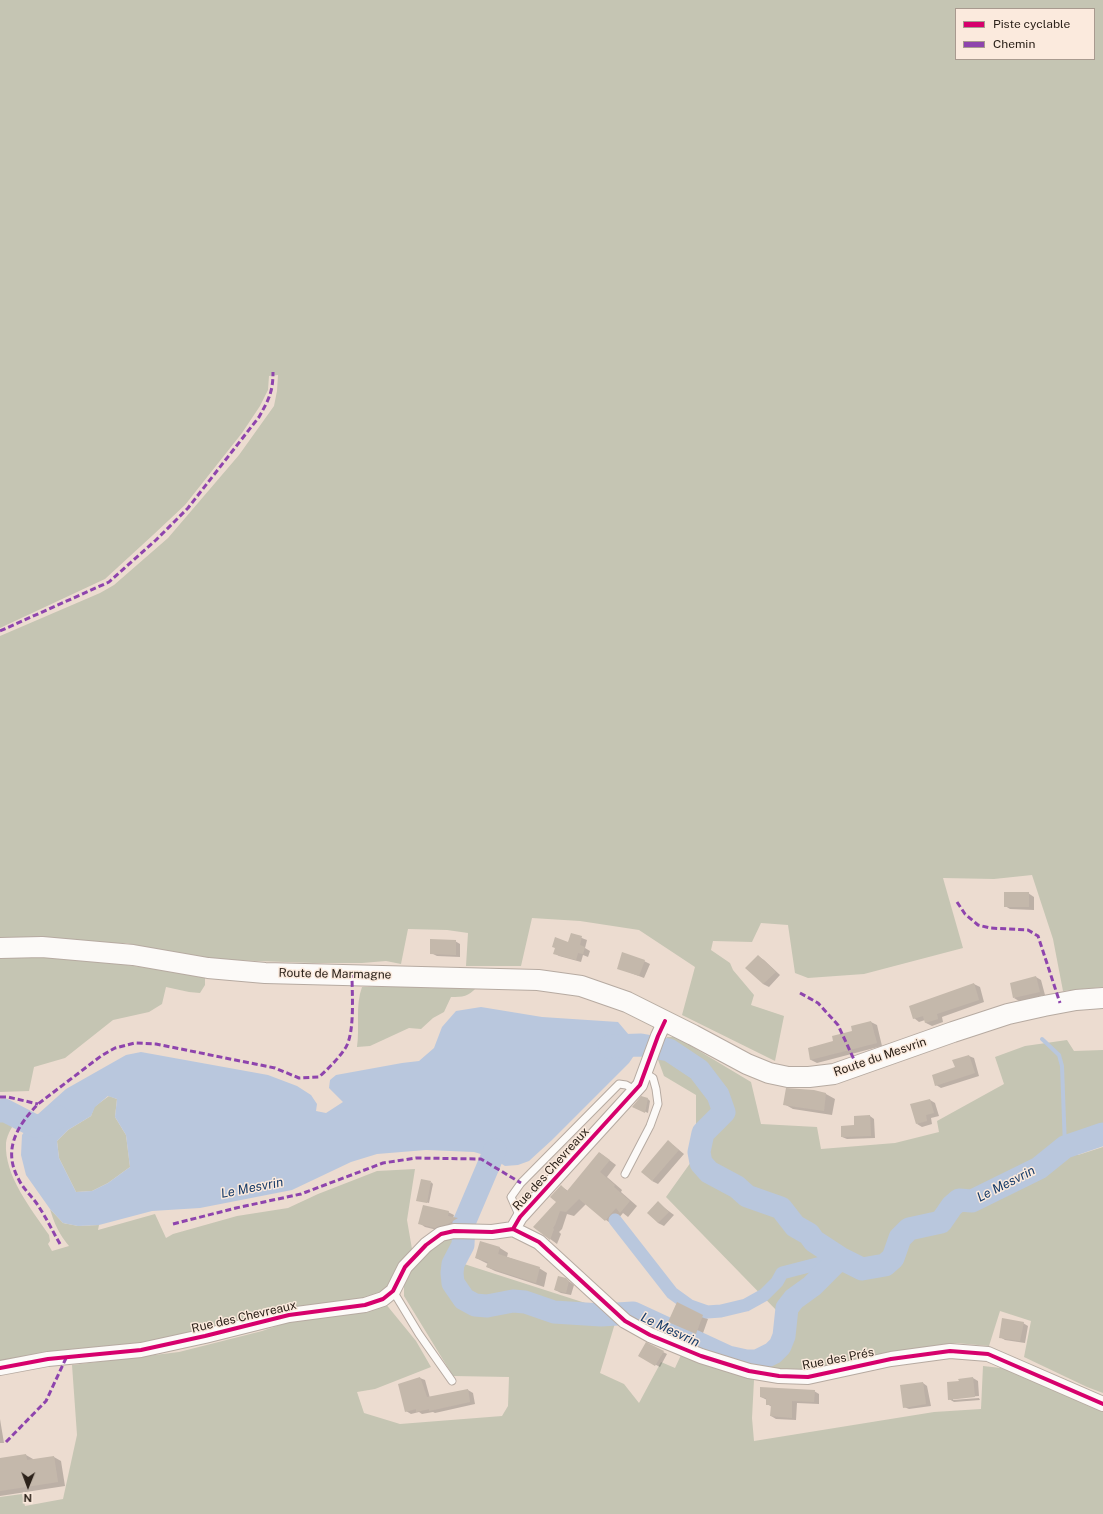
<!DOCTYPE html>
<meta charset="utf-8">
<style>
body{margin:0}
#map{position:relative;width:1103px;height:1514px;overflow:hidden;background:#ecdcd0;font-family:"Public Sans",sans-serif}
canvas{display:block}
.legend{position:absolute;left:955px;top:8px;width:140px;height:52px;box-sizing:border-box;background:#fbeadd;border:1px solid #a89a8f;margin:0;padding:5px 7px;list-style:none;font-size:12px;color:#2c221a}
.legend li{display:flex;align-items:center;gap:8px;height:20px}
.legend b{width:20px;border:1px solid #a89a8f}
.north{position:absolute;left:8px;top:1466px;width:40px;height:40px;-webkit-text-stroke:3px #fbeadd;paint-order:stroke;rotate:181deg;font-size:11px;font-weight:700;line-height:16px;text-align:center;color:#2c221a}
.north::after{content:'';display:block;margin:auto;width:14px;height:18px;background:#2c221a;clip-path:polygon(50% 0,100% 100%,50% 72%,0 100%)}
</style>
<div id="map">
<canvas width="1103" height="1514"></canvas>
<ul class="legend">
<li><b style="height:5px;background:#d6006c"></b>Piste cyclable</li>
<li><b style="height:5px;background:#8e44ad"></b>Chemin</li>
</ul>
<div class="north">N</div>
</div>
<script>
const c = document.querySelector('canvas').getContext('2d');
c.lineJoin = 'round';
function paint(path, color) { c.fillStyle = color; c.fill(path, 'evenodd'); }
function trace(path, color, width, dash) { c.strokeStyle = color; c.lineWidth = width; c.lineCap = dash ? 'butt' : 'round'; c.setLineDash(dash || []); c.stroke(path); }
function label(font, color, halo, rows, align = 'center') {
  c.font = font + ' "Public Sans",sans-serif'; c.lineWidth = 3; c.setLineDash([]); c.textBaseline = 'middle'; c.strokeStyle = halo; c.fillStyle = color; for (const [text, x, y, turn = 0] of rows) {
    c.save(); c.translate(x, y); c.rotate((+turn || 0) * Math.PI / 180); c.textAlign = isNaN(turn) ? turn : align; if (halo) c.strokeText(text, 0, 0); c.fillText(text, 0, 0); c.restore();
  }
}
const green = new Path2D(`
 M0 0H1103V987L1063 991 1053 939 1032 875 994 879 943 878 963 948 864 974 808 978 795 973 788 925 761 923 752 942 713 941 711 950 730 963 733 970 754 995 751 1005 784 1016 775 1061 682 1015 695 967 639 930 580 921 532 918 521 966H466L468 933 447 930 408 929 401 964 386 961 362 963H314L200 959 126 943 97 945 43 937H0V636L100 593 114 585 168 538 239 455 274 406 277 391 278 375 269 376 268 390 260 406 242 433 185 505 153 535 105 579 0 628ZM956 9H1094V59H956Z
 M0 956H33L98 961 205 976V985L200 993 189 992 166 987 162 1004 149 1012 113 1020 65 1058 34 1067 29 1091 0 1092Z
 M411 985 477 987C468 997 463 997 451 997L444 1012 433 1018 421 1029 409 1028 370 1046 357 1047C360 1027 355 1006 362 987Z
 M667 1037H676L751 1082 761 1124 817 1127 821 1149 895 1143 939 1132 937 1121 1004 1084 995 1057 1025 1046 1067 1040 1074 1051 1103 1050V1129L1072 1135 1058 1142 1078 1155 1103 1147V1393L1087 1387 1024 1357 1031 1321 1000 1311 989 1346 956 1343 901 1351 805 1370H779L749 1363 778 1347V1312L666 1197 696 1155V1095L664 1076 657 1057Z
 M109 1096 117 1099 115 1117 126 1135 130 1167 108 1183 92 1191 76 1192 59 1158 57 1141 68 1130 91 1116 94 1107Z
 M0 1106H13L19 1111 20 1116C14 1123 7 1134 6 1143 4 1176 32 1210 49 1235L50 1241 48 1244 52 1251 69 1246C59 1234 54 1223 50 1209L63 1223 78 1226 99 1225 98 1230 155 1214 166 1238 173 1234 237 1216 288 1208 318 1194 377 1171 415 1169 407 1220 412 1249 388 1289 363 1300 143 1344 0 1362Z
 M462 1235 461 1263 604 1309 616 1320 600 1373 624 1384 639 1403 661 1362 675 1368 681 1355 754 1380 752 1418 754 1441 934 1412 981 1409 983 1366 1001 1368 1020 1375 1103 1411V1514H0V1497L22 1494 25 1506 63 1499 77 1435 72 1365 179 1352 262 1331 295 1320 385 1303 416 1341 431 1367 375 1389 357 1392 364 1413 400 1424 502 1416 508 1406 509 1377 453 1376 404 1296V1285L406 1276 424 1252 452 1236Z`);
const water = new Path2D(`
 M481 1007 542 1017 618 1022 629 1035 641 1045 629 1063 552 1140 529 1161 518 1165 505 1166 491 1157 474 1152 426 1150 377 1154 351 1162 292 1190 200 1208 152 1211 99 1225 78 1226 63 1223 50 1209 26 1175 21 1155 22 1135 37 1115 66 1089 126 1055 141 1052 268 1075 297 1086 311 1095 317 1104 316 1111 326 1113 343 1102 329 1088 330 1080 336 1075 402 1063 419 1061 434 1048 442 1027 456 1011ZM108 1096 117 1099 115 1117 126 1135 130 1167 108 1183 92 1191 76 1192 59 1158 57 1141 68 1130 91 1116 95 1107Z`);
const shadow = new Path2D(`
 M1028 893 1034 897V910L1010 909 1005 906Z
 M571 934 587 940 585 948 590 951 588 957 583 955 581 962 559 956 554 953 569 943Z
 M455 941 460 944V957L437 956 431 953Z
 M758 956 764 960 780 975 769 987 763 984Z
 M644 961 650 964 644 978 618 968Z
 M1036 977 1041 980 1045 995 1019 1001 1014 998Z
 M974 984 980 987 984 1002 942 1017 943 1022 932 1026 926 1023 925 1020 919 1022 914 1018Z
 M871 1022 877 1025 882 1046 817 1063 811 1060 809 1048 834 1042 853 1032 852 1027Z
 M969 1056 974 1058 979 1076 941 1088 936 1085Z
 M814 1091 826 1094 835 1099 832 1115 793 1109 784 1104Z
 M648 1099 650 1101 648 1113 633 1106Z
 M930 1100 935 1103 939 1116 931 1118 932 1124 922 1127 917 1124Z
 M870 1116 874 1119 875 1138 847 1139 842 1137Z
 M673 1145 684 1154 658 1184 652 1181Z
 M600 1153 616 1165 607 1177 622 1190 621 1192 637 1206 628 1217 623 1213 613 1225 606 1220 586 1204 574 1216 567 1214 562 1229 559 1232 561 1234 557 1244 534 1227 557 1202 561 1186 568 1191Z
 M431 1182 433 1184 429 1203 418 1200Z
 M658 1203 674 1215 664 1226 658 1223Z
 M448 1212 454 1215 453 1218 462 1221 454 1226 441 1231 425 1227 419 1223Z
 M481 1242 500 1248 508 1253 507 1257 539 1268 547 1273 544 1287 495 1271 487 1267 488 1264 476 1258Z
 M566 1279 574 1285 571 1295 561 1293 555 1290Z
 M702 1316 708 1319 702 1336 675 1325Z
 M1023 1323 1028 1326 1025 1343 1005 1340 1000 1337Z
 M663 1352 667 1354 660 1367 639 1356Z
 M420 1378 425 1380 430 1398 468 1390 473 1393 475 1404 435 1413 433 1412 422 1414 419 1412 411 1414 406 1411Z
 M973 1378 978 1381 979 1396 953 1398V1400L979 1398 980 1400 954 1402 949 1399Z
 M923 1383 927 1386 931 1406 909 1409 904 1407Z
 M814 1391 819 1394V1404L797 1403 796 1420 776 1419 771 1416 772 1407 767 1404V1400L761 1397Z
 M0 1419 4 1443H0Z
 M26 1455 33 1459V1461L54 1457 61 1461 65 1486 0 1496V1459Z`);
const stream = new Path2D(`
 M1042 1039 1059 1055 1062 1066 1065 1147`);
const canal = new Path2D(`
 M615 1220 672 1293 690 1306 707 1312 721 1311 746 1305 764 1295 777 1282 782 1273 840 1258`);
const river = new Path2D(`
 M610 1047V1046L641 1045 669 1050 699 1070 718 1095 724 1112 703 1133 699 1152 701 1163 709 1172 737 1187 747 1196 781 1208 795 1226 809 1234 814 1241 840 1258 862 1269 885 1265 893 1258 900 1238 909 1229 941 1222 952 1206 959 1200 972 1201 1039 1168 1065 1147 1103 1134
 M0 1111 4 1110 35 1126 48 1124 58 1117
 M495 1150 464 1223 463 1245 453 1264 452 1273 453 1283 464 1299 475 1305 487 1306 513 1301 525 1302 554 1312 601 1315 633 1313 728 1357 746 1361H757L773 1353 780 1346 784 1336 787 1308 794 1299 812 1286 840 1258`);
const building = new Path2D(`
 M1004 892H1029V907H1004Z
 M571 933 582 936 580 945 585 947 583 954 578 953 576 960 553 954 555 948 552 947 555 937 568 942Z
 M430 939 456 940V955L430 954Z
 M622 952 645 960 639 976 617 969Z
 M758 955 776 972 763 984 745 968Z
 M1036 976 1040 992 1013 998 1010 983Z
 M974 983 979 1000 937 1014 938 1019 925 1023 923 1016 913 1019 909 1006Z
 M871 1021 877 1043 810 1060 808 1048 833 1041 832 1036 852 1031 851 1026Z
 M969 1055 975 1073 935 1086 932 1075 955 1067 952 1060Z
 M786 1088 814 1090 826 1093 824 1111 783 1105Z
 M641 1096 648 1098 645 1113 632 1107Z
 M930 1099 934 1113 926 1115 927 1121 916 1124 910 1104Z
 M870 1115 871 1136 841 1137V1126L854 1125V1116Z
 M668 1140 679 1150 652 1181 641 1172Z
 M599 1152 610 1160 600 1172 615 1185 614 1187 630 1201 620 1213 616 1208 605 1221 579 1199 566 1212 560 1211 555 1225 553 1228 554 1229 550 1240 533 1227 556 1202 550 1197 561 1185 567 1191Z
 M421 1179 431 1181 427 1203 416 1201Z
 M658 1201 669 1212 658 1223 647 1213Z
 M423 1205 449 1211 448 1216 458 1218 448 1224 435 1228 418 1224Z
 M480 1241 500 1247 498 1254 540 1267 536 1283 486 1267 488 1262 475 1258Z
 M558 1276 566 1278 569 1281 566 1293 554 1290Z
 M677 1302 703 1315 696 1334 668 1322Z
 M1002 1318 1024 1322 1020 1341 999 1338Z
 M646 1342 664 1351 655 1366 638 1356Z
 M420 1377 427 1397 468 1389 470 1402 429 1411V1409L416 1412V1409L405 1412 398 1384Z
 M973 1377 975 1397 948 1400 947 1382 959 1381 958 1379Z
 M923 1382 926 1404 903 1408 900 1385Z
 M760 1387 815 1390 814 1402 792 1401V1418L770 1416 771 1405H766V1398L760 1397Z
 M26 1454 27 1460 54 1456 58 1482 0 1491V1458Z`);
const service = new Path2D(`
 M625 1174 650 1126 658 1104 656 1089 653 1078 645 1073
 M520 1217 511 1197 521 1183 619 1084 626 1085 635 1090
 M393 1291 419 1334 452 1381`);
const minor = new Path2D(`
 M513 1229 539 1242 625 1321 650 1335 701 1356 749 1371 779 1376 808 1377 891 1359 950 1351 988 1354 1103 1404
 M0 1368 48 1359 141 1350 205 1336 289 1315 365 1305 383 1299 393 1291 405 1267 426 1245 441 1234 454 1231 492 1232 513 1229 520 1217 640 1085 658 1036 665 1021`);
const secondary = new Path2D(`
 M0 948 42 947 133 955 208 968 265 973 538 980 581 986 627 1002 693 1035 747 1064 769 1073 788 1077H809L834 1074 953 1032 1008 1014 1044 1006 1076 1000 1103 998`);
const quiet = new Path2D(`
 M0 631 109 582 156 540 188 508 259 417C269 399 273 392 273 372
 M957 902 965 914 978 925 990 928 1028 930 1038 936 1060 1003
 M800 993 818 1003 838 1025 857 1066
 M0 1097H8L38 1104
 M173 1224 236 1208 301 1194 383 1163 416 1158 481 1159 521 1183
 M60 1244C53 1232 47 1219 39 1207 33 1197 24 1190 19 1180 2 1150 17 1126 38 1104L101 1056 115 1048 135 1043 156 1044 275 1068 299 1078 319 1077C329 1068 339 1058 346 1047 355 1031 352 993 352 975
 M6 1442 46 1401 67 1356`);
const cycleway = new Path2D(`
 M513 1229 539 1242 625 1321 650 1335 701 1356 749 1371 779 1376 808 1377 891 1359 950 1351 988 1354 1103 1404
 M0 1368 48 1359 141 1350 205 1336 289 1315 365 1305 383 1299 393 1291 405 1267 426 1245 441 1234 454 1231 492 1232 513 1229 520 1217 640 1085 658 1036 665 1021`);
const streetNames = [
 ["Route de Marmagne",335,974,1],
 ["Route du Mesvrin",880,1057,-19],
 ["Rue des Chevreaux",551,1169,-48],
 ["Rue des Chevreaux",244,1317,-13],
 ["Rue des Prés",838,1359,-11]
];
const waterNames = [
 ["Le Mesvrin",1006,1184,-27],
 ["Le Mesvrin",252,1188,-11],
 ["Le Mesvrin",670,1330,25]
];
paint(green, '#c5c5b3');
paint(water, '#b9c7dd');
paint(shadow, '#0003');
trace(stream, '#b9c7dd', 4);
trace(canal, '#b9c7dd', 13);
trace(river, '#b9c7dd', 23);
paint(building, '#c4b8ab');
trace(service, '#b6aaa1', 9);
trace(minor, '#b6aaa1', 16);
trace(secondary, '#b6aaa1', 22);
trace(service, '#fcfaf8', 7);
trace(minor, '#fcfaf8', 14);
trace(secondary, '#fcfaf8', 20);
trace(quiet, '#8e44ad', 3, [6, 3]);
trace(cycleway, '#d6006c', 4);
label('12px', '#2c221a', '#fbeadd', streetNames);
label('italic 13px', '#183c69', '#fbeadd', waterNames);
</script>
